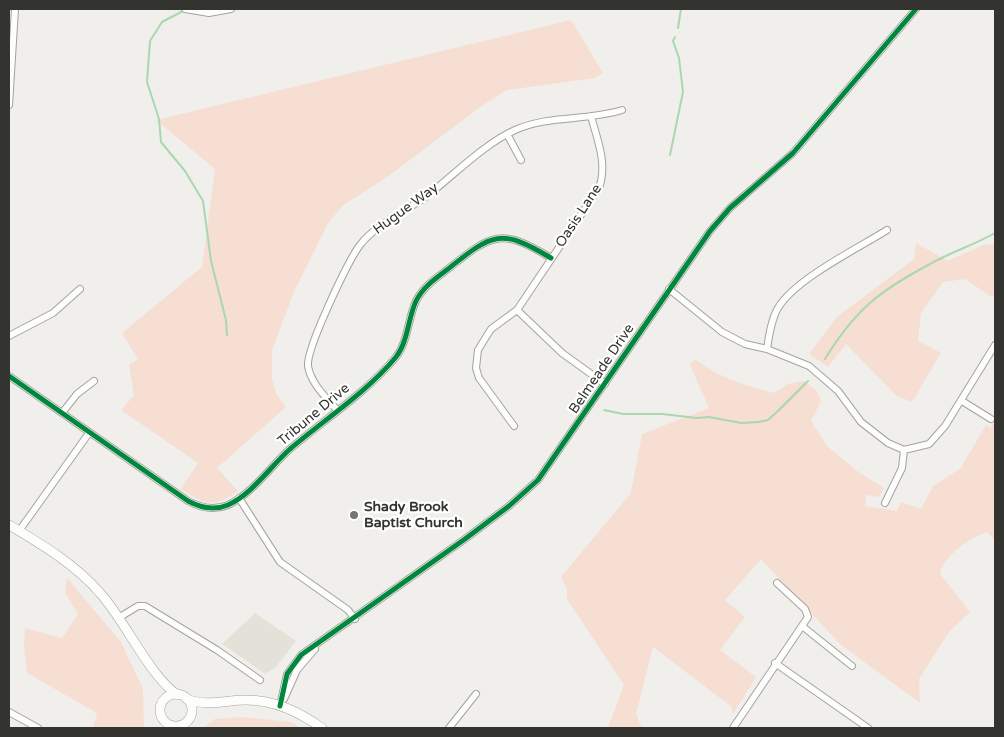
<!DOCTYPE html>
<style>
body{margin:0}
#map{position:relative;width:1004px;height:737px;overflow:hidden;background:#f0efeb;font-family:"Varela Round",sans-serif}
canvas{display:block}
.frame{position:absolute;inset:0;border:10px solid #333330;pointer-events:none}
</style>
<div id="map">
<canvas width="1004" height="737"></canvas>
<div class="frame"></div>
</div>
<script>
const c = document.querySelector('canvas').getContext('2d');
c.lineJoin = 'round';
function paint(path, color) { c.fillStyle = color; c.fill(path, 'evenodd'); }
function trace(path, color, width, dash) { c.strokeStyle = color; c.lineWidth = width; c.lineCap = dash ? 'butt' : 'round'; c.setLineDash(dash || []); c.stroke(path); }
function label(font, color, halo, rows, align = 'center') {
  c.font = font + ' "Varela Round",sans-serif'; c.lineWidth = 4.5; c.setLineDash([]); c.textBaseline = 'middle'; c.strokeStyle = halo; c.fillStyle = color; for (const [text, x, y, turn = 0] of rows) {
    c.save(); c.translate(x, y); c.rotate((+turn || 0) * Math.PI / 180); c.textAlign = isNaN(turn) ? turn : align; if (halo) c.strokeText(text, 0, 0); c.fillText(text, 0, 0); c.restore();
  }
}
const built = new Path2D(`
 M255 613 296 641 276 667 265 674 222 644Z`);
const green = new Path2D(`
 M571 20 603 73 595 78 507 90 483 105 390 175 342 206 327 225 294 292 272 350V380L277 395 286 407 217 468 238 491C214 508 205 505 181 489L198 463 121 410 134 395 129 365 138 360 122 333 202 267 215 169 156 120Z
 M916 243 948 261 983 245 995 244V296H990L965 279 943 282 921 313 918 341 941 353 912 402 897 396 846 344 828 367 809 354 837 317 914 259Z
 M695 359C719 378 745 385 774 393L788 384 804 381 817 391 821 401 811 421 828 447 857 471 884 488 879 497 866 495 865 506 897 511 901 502 921 509 933 486 960 469 986 425 991 428 995 420V540L987 532C970 537 944 556 940 574L970 612 949 632 919 679 920 703 841 645 761 559 725 600 745 617 720 650 756 677 733 714 732 707 653 647 636 715 642 728H608L624 685 567 599V589L561 577 631 493 642 434 709 408 690 365Z
 M67 578 121 642 143 689 144 728H93L97 713 27 673 24 645 25 628 62 638 78 614 65 593Z
 M244 717 290 722 301 728H203L215 719Z`);
const stream = new Path2D(`
 M183 11 162 22 150 41 147 82 159 119 161 142 185 171 203 201 211 261 226 320 227 335
 M678 28 681 9
 M670 155 683 92 679 58 673 41 675 37
 M825 359C855 310 879 291 930 264 951 252 974 245 995 233
 M604 410 623 414H662L697 418 709 417 741 423 759 422 768 420 779 410 808 381`);
const street = new Path2D(`
 M185 9 209 13 231 9
 M9 105 15 9
 M507 134 521 160
 M669 289 722 332 745 344 767 349 809 366 838 391 861 422 888 443 904 450 929 444 945 426 995 345
 M517 310 562 353 605 384
 M9 336 53 313 80 289
 M767 349C769 336 771 320 778 308 795 279 857 249 887 230
 M9 376 188 501C201 508 214 511 228 505 252 494 270 467 290 449 325 419 366 393 396 357 408 342 408 318 416 301 423 287 436 278 448 269 492 234 500 227 551 258
 M962 401 991 419
 M337 410C326 397 311 384 308 366 306 349 348 261 360 245 376 224 406 211 427 196 454 175 484 144 515 130 548 115 588 121 622 110
 M62 413 77 394 94 381
 M514 426 479 378 476 368 478 350 491 329 517 310 599 188C608 164 597 139 591 116
 M239 498 280 562 348 610 355 619
 M885 503 902 468 904 450
 M19 531 89 433
 M120 617 138 606H145L217 650 260 680
 M802 626 852 666
 M775 663 868 728
 M284 699 297 670 315 649
 M280 706 287 674 301 655 465 539 509 506 538 480 710 231 730 208 793 153 916 9
 M9 712 38 728
 M449 728 476 694
 M733 728 808 617 805 609 777 583`);
const secondary = new Path2D(`
 M9 525C41 544 75 564 100 593 124 619 152 680 178 695
 M160 710a16 16 0 1 1 32 0a16 16 0 1 1-32 0Z
 M187 699C206 707 226 700 246 700 275 700 299 712 322 728`);
const cycleway = new Path2D(`
 M9 376 188 501C201 508 214 511 228 505 252 494 270 467 290 449 325 419 366 393 396 357 408 342 408 318 416 301 423 287 436 278 448 269 492 234 500 227 551 258
 M280 706 287 674 301 655 465 539 509 506 538 480 710 231 730 208 793 153 916 9`);
const markers = [
 [354,515,5,"#757571"]
];
const streetNames = [
 ["Hugue Way",406,209,-36],
 ["Oasis Lane",579,216,-57],
 ["Belmeade Drive",602,369,-56],
 ["Tribune Drive",314,415,-40]
];
const poiNames = [
 ["Shady Brook",364,507],
 ["Baptist Church",364,523]
];
paint(built, '#e4e2d8');
paint(green, '#f6ded3');
trace(stream, '#a9d8af', 2);
trace(street, '#a4a3a0', 8);
trace(secondary, '#a4a3a0', 10);
trace(street, '#fdfdfc', 6);
trace(secondary, '#fdfdfc', 9);
trace(cycleway, '#00873e', 5);
for (const [x, y, r, color] of markers) { const dot = new Path2D(); dot.arc(x, y, r, 0, 2 * Math.PI); c.fillStyle = color; c.fill(dot); trace(dot, '#fff', 2); }
label('14px', '#333330', '#fff', streetNames);
label('bold 14px', '#333330', '#fff', poiNames, 'left');
</script>
